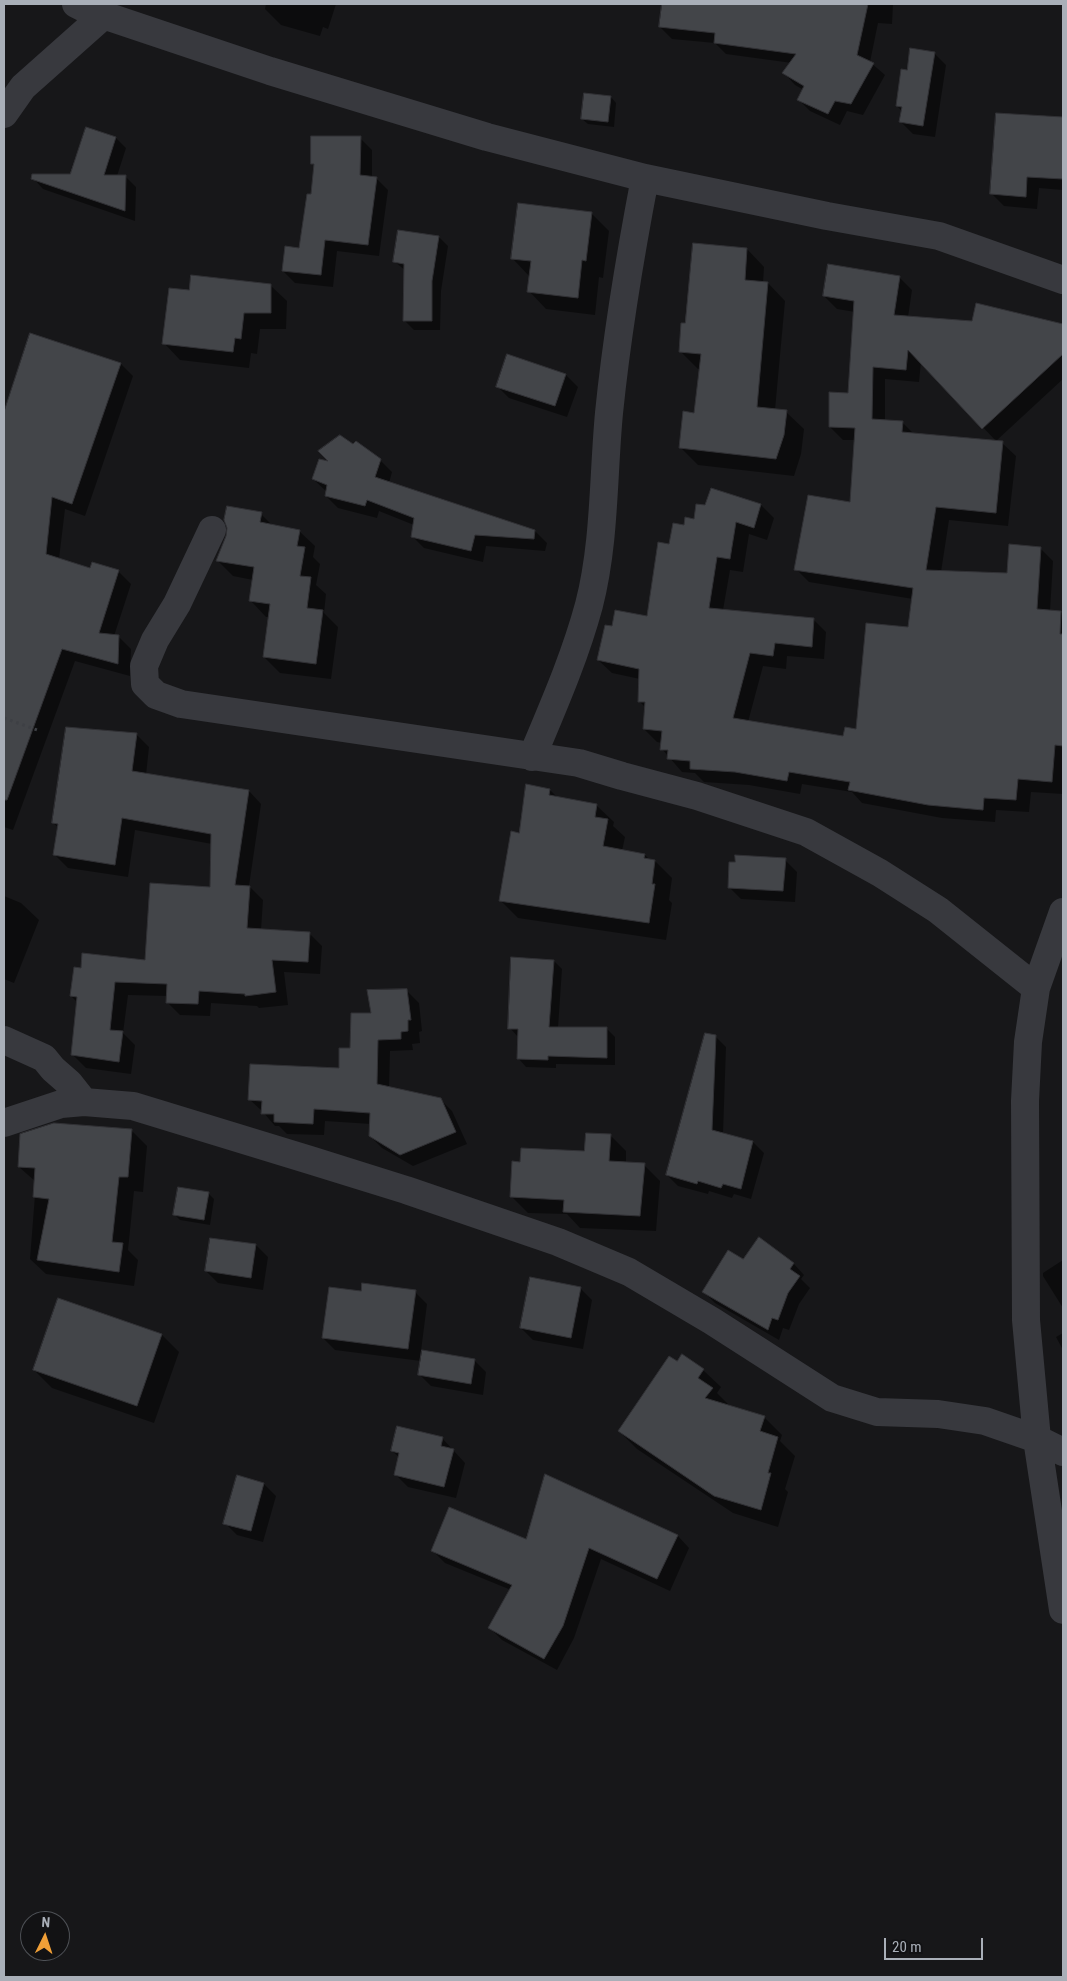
<!DOCTYPE html>
<style>
body{margin:0}
#map{position:relative;width:1067px;height:1981px;overflow:hidden;background:#171719;font-family:"Roboto Condensed",sans-serif}
canvas{display:block}
.frame{position:absolute;inset:0;border:5px solid #a9afb8;pointer-events:none}
.north{position:absolute;left:20px;top:1911px;width:50px;height:50px;box-sizing:border-box;background:#121214;border:1px solid #4e5156;border-radius:50%;rotate:4deg;font-size:14px;font-weight:700;line-height:20px;text-align:center;color:#a9afb8}
.north::after{content:'';display:block;margin:auto;width:18px;height:22px;background:#f09f37;clip-path:polygon(50% 0,100% 100%,50% 72%,0 100%)}
.scale{position:absolute;left:884px;top:1938px;width:99px;height:22px;box-sizing:border-box;border:2px solid #a9afb8;border-top:0;padding-left:6px;font-size:15px;line-height:18px;white-space:nowrap;color:#a9afb8;-webkit-text-stroke:4px #121214;paint-order:stroke}
</style>
<div id="map">
<canvas width="1067" height="1981"></canvas>
<div class="frame"></div>
<div class="north">N</div>
<div class="scale">20 m</div>
</div>
<script>
const c = document.querySelector('canvas').getContext('2d');
c.lineJoin = 'round';
function paint(path, color) { c.fillStyle = color; c.fill(path, 'evenodd'); }
function trace(path, color, width, dash) { c.strokeStyle = color; c.lineWidth = width; c.lineCap = dash ? 'butt' : 'round'; c.setLineDash(dash || []); c.stroke(path); }
const shadow = new Path2D(`
 M266 4H336L328 29 323 27 320 36 281 25 265 9Z
 M663 4H893L892 24 878 23 870 62 885 75 863 115 847 111 840 125 810 111 799 100 804 90 795 85 784 73 792 63 726 54 715 43 672 39 660 27Z
 M934 53 946 65 935 137 913 134 901 122 902 111 897 106 908 71Z
 M611 97 616 103 614 127 588 124 582 119Z
 M997 114 1063 118V190L1039 188 1037 209 1004 206 992 194Z
 M116 138 126 148 117 176H125L136 187 135 221 43 189 33 178 71 176Z
 M360 138 372 150V177L376 178 388 190 379 256 337 251 333 287 295 283 283 271 300 249 312 196 315 166 312 163Z
 M591 213 609 231 603 278 599 277 595 315 546 309 529 291 530 277 513 259Z
 M439 237 448 246 441 291 440 330H414L405 321 406 271 395 262Z
 M747 249 764 267 763 283H768L785 301 775 410 786 412 804 429 801 454 794 476 698 465 680 447 696 414 701 369H698L680 351 686 325Z
 M899 277 912 290 908 317 1063 328V379L996 441 921 362 919 382 885 379V421L902 422 915 435 1002 443 1016 456 1008 526 949 520 941 572 1008 574 1040 548 1053 561 1050 611 1061 612 1063 615V794L1031 792 1029 812 996 810 995 822 942 818 862 803 852 792 802 784 800 794 749 785 704 782 695 773 682 772 662 749V743L657 742 644 729 646 708 639 701 640 679 612 673 598 660 613 627 648 618 670 546 685 526 695 521 706 506 711 489 761 505 774 518 767 540 749 534 743 572 730 570 723 610 813 619 826 632 824 659 787 656 786 669 763 666 748 722 844 737 857 730 909 629 913 599 809 582 796 569 851 504 855 440H843L830 427 849 394 855 312 837 309 824 296Z
 M270 285 287 301 286 329H260L257 354 251 353 249 368 180 360 164 343Z
 M31 334 121 364 133 376 85 516 65 509 59 559 91 570 118 571 131 584 114 636H118L131 649 130 676 75 661 13 830 4 827V506L12 480 4 479V413Z
 M566 375 578 387 567 417 509 398 497 386Z
 M380 460 392 472 389 483 535 531 547 543 545 551 486 546 483 562 424 548 412 536 414 525 379 511 377 518 338 508 326 496 327 492 313 479 332 464Z
 M261 514 273 526 299 531 315 546 313 557 320 564 316 585 326 594 324 613 338 627 331 679 280 673 264 657 269 617H266L251 601 253 580 233 576 217 560Z
 M136 734 149 747 146 775 249 791 261 804 249 886 263 900 261 930 309 933 322 946 320 974 284 972 288 1005 259 1008 257 1006 211 1003 210 1016 180 1015 167 1002 168 996 128 995 123 1033 135 1045 131 1074 86 1068 73 1055 78 1003 71 996 82 970 146 962 211 889 212 844 135 830 128 877 68 868 55 855 59 828 53 823Z
 M550 790 558 798 596 805 614 822 613 826 625 837 622 851 645 855 650 860 655 861 672 878 669 900 672 903 666 940 518 918 501 901 520 834Z
 M785 860 797 872 795 902 741 899 729 887Z
 M4 896 21 903 39 920 14 983 4 979Z
 M554 961 562 969 558 1028 607 1029 615 1037V1065L556 1064V1068L526 1067 518 1058V1037L510 1028Z
 M407 991 419 1003 422 1031 419 1032 420 1043 412 1044 413 1050 390 1051 389 1088 440 1099 452 1111 467 1144 413 1166 382 1148 370 1136 371 1124 325 1121 324 1135 287 1134 279 1126H275L263 1112 249 1099 340 1069 372 1014Z
 M715 1036 726 1047 723 1134 753 1142 764 1153 751 1199 734 1194 732 1198 709 1191 708 1194 678 1186 667 1175Z
 M131 1130 147 1146 143 1192 134 1191 128 1250 138 1260 134 1286 46 1274 30 1259 36 1182 19 1167Z
 M610 1135 626 1151V1164L644 1165 660 1181 656 1231 580 1228 567 1214 528 1213 512 1197 521 1163 585 1152Z
 M208 1193 214 1199 210 1225 180 1220 174 1214Z
 M759 1239 794 1264 804 1275 801 1279 810 1288 799 1304 789 1330 783 1328 779 1340 715 1303 704 1292 743 1260Z
 M256 1245 268 1257 263 1290 218 1283 206 1271Z
 M1063 1260V1308L1043 1276V1273Z
 M580 1288 592 1300 583 1349 533 1340 521 1328Z
 M362 1292H415L427 1304 421 1351 474 1360 486 1372 483 1395 431 1386 419 1374 421 1361 335 1350 323 1338Z
 M1063 1333V1350L1056 1337Z
 M162 1335 179 1352 154 1423 52 1388 34 1370Z
 M677 1363 703 1370 721 1387 717 1393 731 1407 764 1417 782 1435 780 1441 795 1456 785 1489 788 1492 778 1527 733 1513 637 1449 619 1431Z
 M442 1438 465 1463 456 1498 408 1487 396 1475 400 1458 392 1451Z
 M546 1475 678 1536 689 1548 670 1591 601 1559 574 1638 557 1670 502 1640 490 1628 511 1590 445 1563 433 1551 527 1541Z
 M264 1484 276 1496 263 1542 237 1535 225 1523Z`);
const building = new Path2D(`
 M662 4H868L857 55 874 63 851 104 835 101 828 114 797 100 804 86 782 73 796 54 714 43 715 33 659 27Z
 M910 48 935 52 923 126 899 122 902 107 896 106 901 69 907 70Z
 M584 93 611 96 608 122 581 119Z
 M996 113 1063 117V179L1027 177 1026 197 990 194Z
 M86 127 116 137 104 175H126L125 211 31 179 32 174H70Z
 M311 136H361L360 175 377 177 368 245 325 240 321 275 282 271 285 246 299 248 307 194H311L314 164H311Z
 M518 203 592 212 586 261 582 260 578 298 527 292 531 261 511 259Z
 M398 230 439 236 432 281V321H403L404 264 393 262Z
 M693 243 747 248 745 280 768 282 757 407 787 410 784 435 776 459 679 448 683 411 694 413 701 354 679 352 681 323H685Z
 M828 264 900 276 894 315 972 321 976 303 1063 324V354L982 429 908 350 906 370 873 367 872 419 903 421 902 432 1003 441 996 513 936 507 926 570 1007 573 1009 544 1041 547 1037 609 1061 611 1060 634H1063V746L1055 745 1052 782 1018 779 1016 800 984 798 983 810 928 805 848 790 850 782 789 772 787 781 735 772 690 769V761L667 759 668 750H660L662 731 643 729 645 702H638L639 669 597 660 605 625 612 626 615 610 647 616 658 542 669 544 673 523 684 525 685 517 694 519 696 504 705 505 711 488 761 504 754 528 736 522 730 559 717 557 709 608 814 618 812 647 775 643 773 656 750 653 733 718 843 736 845 727 856 729 866 623 908 627 913 588 794 570 808 495 850 502 855 428 829 427V392L848 393 854 301 823 296Z
 M191 275 271 284V313H244L241 339 235 338 233 352 162 344 169 288 189 290Z
 M30 333 121 363 72 504 52 497 46 554 90 568 92 562 119 570 99 633 119 635 118 664 62 649 7 800H4V412Z
 M507 354 566 374 555 406 496 387Z
 M340 435 353 444 356 441 381 459 375 477 535 530 534 539 475 535 471 551 411 537 414 518 367 500 365 506 325 496 327 485 312 479 319 459 328 461 318 451Z
 M227 506 262 512 260 522 300 530 297 546 305 547 300 576 311 577 307 608 323 610 316 664 263 657 270 604 249 601 254 567 216 561 226 536 227 528 224 520Z
 M66 727 137 733 132 771 249 790 235 885 250 886 247 928 310 932 308 962 272 960 276 992 245 996V994L199 991 198 1004 166 1003 167 984 115 982 110 1030 123 1031 119 1062 71 1055 77 997 70 996 74 967 81 968 82 953 145 960 150 883 210 887 211 834 122 818 115 865 53 855 58 824 52 823Z
 M526 784 550 789 549 795 597 804 595 817 608 819 603 846 645 854 644 858 655 860 652 884H655L649 923 499 901 511 831 519 833Z
 M735 855 786 858 783 891 728 888 729 862H735Z
 M511 957 554 960 549 1027H607V1058L548 1056V1060L517 1059 518 1029H508Z
 M407 989 411 1020H408V1031L401 1032V1039L378 1040 377 1084 441 1098 456 1132 400 1155 369 1136 370 1113 314 1109 313 1124 274 1122V1114H261L262 1101 248 1100 250 1064 339 1068V1048H350L351 1013H371L367 990Z
 M705 1033 716 1035 712 1130 753 1141 741 1189 723 1184 721 1188 698 1181 697 1184 666 1175Z
 M54 1123 132 1129 128 1177H119L112 1242 123 1243 119 1272 37 1260 49 1199 33 1197 35 1168 18 1167 20 1134Z
 M586 1133 611 1134 609 1161 645 1163 640 1216 563 1212 564 1200 510 1197 512 1161 520 1162 521 1148 584 1151Z
 M178 1187 209 1192 204 1220 173 1215Z
 M759 1237 794 1263 790 1269 800 1276 788 1293 778 1320 772 1318 768 1330 702 1292 728 1250 743 1259Z
 M210 1238 256 1244 251 1278 205 1271Z
 M530 1277 581 1287 571 1338 520 1328Z
 M362 1283 416 1290 408 1349 322 1338 329 1287 361 1291Z
 M58 1298 162 1334 137 1406 33 1370Z
 M422 1350 475 1359 471 1384 418 1375Z
 M682 1354 704 1369 698 1378 713 1388 705 1398 765 1416 760 1431 778 1437 768 1473H771L761 1510 714 1496 618 1431 669 1356 677 1361Z
 M397 1426 443 1437 441 1446 454 1449 444 1487 394 1475 399 1453 391 1451Z
 M545 1474 678 1535 657 1579 589 1548 563 1626 544 1659 488 1628 512 1585 431 1551 449 1507 526 1539Z
 M237 1475 264 1483 251 1531 223 1524Z`);
const path = new Path2D(`
 M4 718 40 731`);
const minor = new Path2D(`
 M76 4 88 10 270 71 487 137 645 178 827 216 939 236 1063 280
 M4 114 23 87 104 15
 M212 530 177 604 155 640 144 666 145 684 156 695 181 704 579 763 622 776 697 796 806 832 880 873 938 910 1036 988
 M532 757C553 707 575 657 589 605 605 543 603 477 609 413 617 334 630 256 645 178
 M1063 912 1036 988 1028 1042 1025 1101 1026 1320 1037 1439 1063 1610
 M4 1040 44 1058 53 1069 69 1083 84 1102
 M4 1123 61 1104 84 1102 133 1106 313 1161 406 1190 558 1242 629 1272 712 1321 832 1398 877 1412 938 1414 985 1421 1037 1439 1063 1452`);
paint(shadow, '#0007');
paint(building, '#434549');
trace(building, '#313135', 1);
trace(path, '#3e4045', 3, [2.5, 4]);
trace(minor, '#38393e', 28);
</script>
